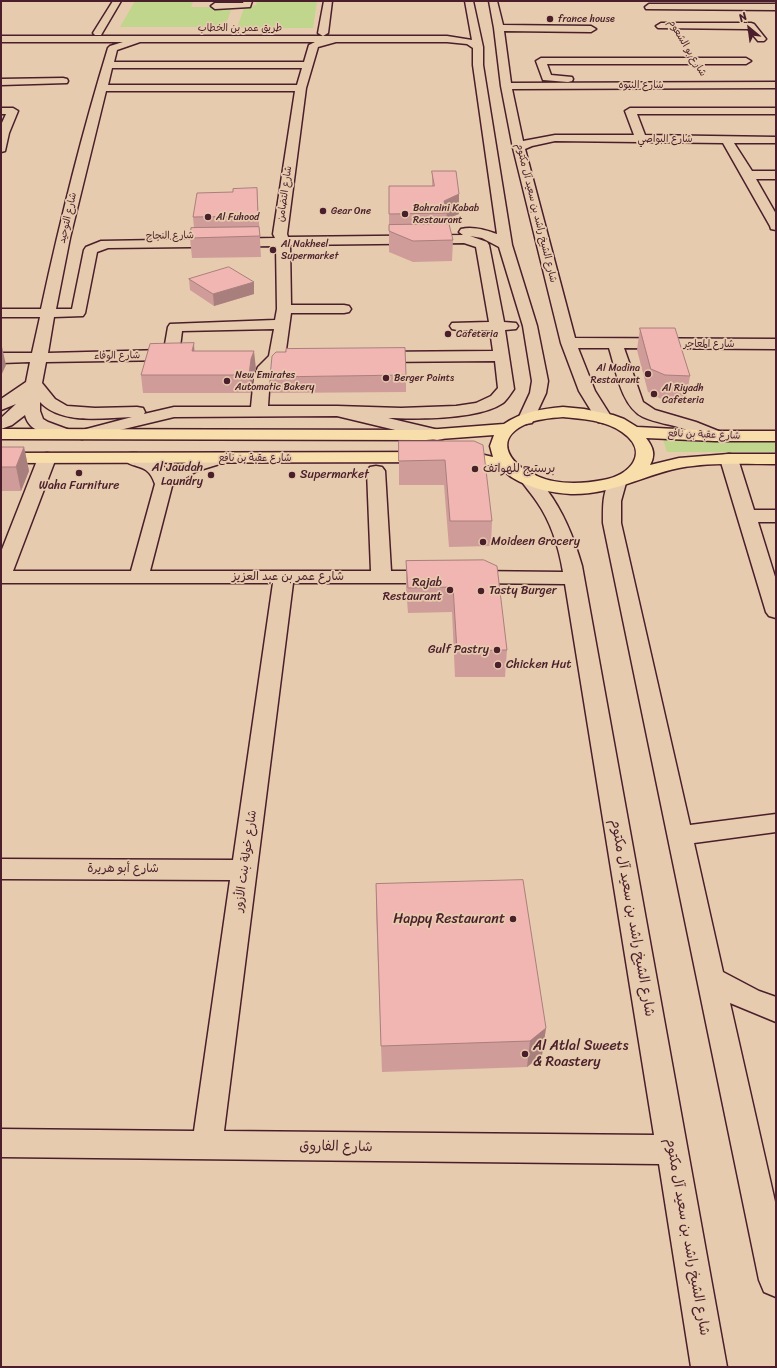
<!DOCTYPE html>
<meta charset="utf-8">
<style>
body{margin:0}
#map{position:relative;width:777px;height:1368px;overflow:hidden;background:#e7cbae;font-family:Sriracha,sans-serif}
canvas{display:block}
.frame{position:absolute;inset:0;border:2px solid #4a1f2b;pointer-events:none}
.north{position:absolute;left:729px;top:8px;width:40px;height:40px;-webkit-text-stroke:3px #e7cbae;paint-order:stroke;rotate:331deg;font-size:11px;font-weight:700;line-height:16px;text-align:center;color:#4a1f2b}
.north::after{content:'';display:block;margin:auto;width:14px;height:18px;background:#4a1f2b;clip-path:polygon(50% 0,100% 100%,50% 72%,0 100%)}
</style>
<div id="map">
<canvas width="777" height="1368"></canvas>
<div class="frame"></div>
<div class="north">N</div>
</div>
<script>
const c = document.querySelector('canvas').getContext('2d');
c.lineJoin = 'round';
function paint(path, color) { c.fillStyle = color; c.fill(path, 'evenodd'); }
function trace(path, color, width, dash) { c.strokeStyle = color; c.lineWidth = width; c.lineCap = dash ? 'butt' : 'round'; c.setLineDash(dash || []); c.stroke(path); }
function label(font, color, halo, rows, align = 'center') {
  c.font = font + ' Sriracha,"Playpen Sans Arabic",sans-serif'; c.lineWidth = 3.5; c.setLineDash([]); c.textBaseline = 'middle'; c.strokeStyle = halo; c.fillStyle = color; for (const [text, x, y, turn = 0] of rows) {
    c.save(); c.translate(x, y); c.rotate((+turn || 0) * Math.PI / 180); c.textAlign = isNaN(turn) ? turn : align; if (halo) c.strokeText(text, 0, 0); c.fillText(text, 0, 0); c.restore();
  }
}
const green = new Path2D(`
 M135 1H200L193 2 191 7H232L225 27H120Z
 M257 1H317L313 28H237L244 8 256 5Z
 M663 439 695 442H776V452H667Z`);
const minor = new Path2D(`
 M113 1H121L101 35H95L93 33Z
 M244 1H252L250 7 215 9 211 6 215 3H243Z
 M324 1H332L328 33 323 36 318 33Z
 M465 1H473L483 47V65L512 245 537 326 548 381 546 393 532 423 526 424 520 423 518 419 530 393 532 381 523 326 499 247 482 238 470 236 487 242 489 245 504 322 516 323 518 326 516 329 505 330 514 389C511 393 507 400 503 403 478 420 417 419 388 418L443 431 446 435 443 439 437 440 337 416 174 417 82 439 75 436C67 442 38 433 31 426 28 423 26 419 25 415L12 425 1 429V418L16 404 1 410V399L26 382 30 362 1 363V353H32L40 317H1V309H41C60 221 82 133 108 48L110 46 123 42H1V36H447L472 40ZM140 42H315L309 45 304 62H114L117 50ZM336 42H447L467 44 473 48V65L497 234C486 230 473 226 461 229L459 232 463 235 288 237 287 234 306 88 318 47ZM112 68H302L297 85H108ZM106 91H295L273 234 275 238 101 241 86 247 84 250 72 309H56L70 238ZM464 243 476 247 489 322 452 323 450 326 452 329 457 330H490L493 351 375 352 369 354 367 357 369 360 375 362 495 361 498 388 491 396 476 403 456 406 401 408 337 406H268L270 377 272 371 285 357 291 313H344L349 312 351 309 349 306 344 305H291L290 245ZM276 246 277 309 275 320 170 324 168 327 164 350 48 353 54 317 83 316 85 313 97 252 108 248ZM274 329 269 356 258 367 254 377 251 407H174L144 414 145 412 143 408 137 407 95 408 67 406 55 399 42 383 46 362 171 360 176 358 179 355 182 331ZM40 402C62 425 102 418 132 417L75 432 48 422 43 419 40 411Z
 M489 1H497L503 25 591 26 596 29 591 32 504 31 511 83 776 82V88L512 89 523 141 555 135H634L625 111 630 108H776V114H637L645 135 776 137V143H734L752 171H776V179H756L776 214V230L771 229 770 226 723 143 555 141 532 146 525 149 575 338 776 339V349L624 348 643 402 655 410 696 422 721 432 724 436 721 440C708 443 696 433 684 429 670 424 656 423 643 417 621 406 616 370 609 348H578L595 391 612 418 610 422 604 423 598 422 579 391 561 343 513 148 501 86 494 28Z
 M649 4H776V10L646 9 645 7Z
 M661 23H751L754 24 766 39 764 41H758L748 29 658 28 656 26Z
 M541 58H746L751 61 746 64H547L551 75 572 77 573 79 572 81 568 82 543 80 536 61Z
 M63 78 67 79 68 81 67 83 1 85V79Z
 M1 108H13L18 111 9 133 5 151 1 152V125L6 114H1Z
 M47 453 53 454 56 458 13 571H131L155 484C147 460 132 471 123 458L126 454C141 450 160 460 168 472 182 463 210 450 226 454L229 458 226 462 197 471 172 486 150 571H371L367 471 370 467 376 466 382 467 385 471 391 571H435L442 573 445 577 442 581 435 583H293L224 1131 654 1135 565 584 469 583 462 581 459 577 462 573 469 571 563 572C559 548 551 522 537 502 532 494 525 487 520 479L523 475C527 474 531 473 535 475 539 478 544 485 547 490 564 513 574 538 582 566L727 1367H691L659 1164 1 1157V1129L194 1131 230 880 1 879V859L233 860 273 583H1V552L38 458 41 454Z
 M729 454 735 455 738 459 754 510H776V522H758L776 580V618L769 616 766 612 720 459 723 455Z
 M617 478 623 479 626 483 621 501V523L690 825 776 814V832L694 843 723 972 759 991 776 997V1022L730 1003 776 1206V1297L764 1292 759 1280 603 523C603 508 602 492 611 479Z`);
const major = new Path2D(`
 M563 407 584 409 613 415 624 419 637 427 715 431H776V441H715L646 438C653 447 656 455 650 465L679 458 729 454H776V464C746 464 709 462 679 468 641 476 611 495 571 494 552 493 529 488 513 478 509 476 505 471 501 469 488 463 470 463 456 462L1 463V453L456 452 480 454 493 457 490 446 494 435 426 440 1 439V429L426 430 504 424C521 412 542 409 563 407ZM563 417C583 419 605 420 622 432 651 452 630 476 603 480 582 484 557 485 537 476 513 467 491 441 524 425 536 419 550 418 563 417Z`);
const wall = new Path2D(`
 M432 171 459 194V214L446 219V224L453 240 452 261 413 262 389 252V186H432Z
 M257 188 261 257 192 258 190 238 194 228 193 217 233 192Z
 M189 279 254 282V294L214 306 190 290Z
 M640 328 690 376 686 399H661L648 392 637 350Z
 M194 351 256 369 253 377 251 393H143L141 375Z
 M406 375V392L271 393 270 377Z
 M399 441H474L492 521 491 546 449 547 444 485H399Z
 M1 447H24L29 471 21 491H1Z
 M484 560 507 650 505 677H455L452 612 408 613 406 587V561Z
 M376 884 546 1028 542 1055 527 1067 382 1072 376 911Z`);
const shadedWall = new Path2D(`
 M459 194V214L446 219 447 213 444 201Z
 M254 282V294L214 306 213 294Z
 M1 342 6 365 1 376Z
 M194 343 195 361 192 351Z
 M254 351 256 369 253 377 251 393 249 375 251 359Z
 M24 447 29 471 21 491 16 467Z
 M546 1028 542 1055 527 1067 530 1041Z`);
const building = new Path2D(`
 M432 171H456L459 194 444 201 447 213 389 214V186H434Z
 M257 188 258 216 193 217 197 193 233 192V189Z
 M449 224 453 240 413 241 389 231V225Z
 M259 227 260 236 190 238 191 228Z
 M229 267 254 282 213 294 189 279Z
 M640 328H675L690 376 665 375 651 369Z
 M194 343 192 351H254L251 359 249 375H141L150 344Z
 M405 348 406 375 270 377 272 356 276 352H286V349Z
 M399 441H474L483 445 492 521H450L445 460 399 461Z
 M1 447H24L16 467H1Z
 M484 560 497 566 507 650 457 651 453 587 408 588 406 561Z
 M523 880 546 1028 530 1041 381 1046 376 884Z`);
const markers = [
 [550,19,4,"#4a1f2b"],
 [323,211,4,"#4a1f2b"],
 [405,214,4,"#4a1f2b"],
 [208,217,4,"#4a1f2b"],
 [273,250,4,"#4a1f2b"],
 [448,334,4,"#4a1f2b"],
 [648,374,4,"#4a1f2b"],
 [386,378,4,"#4a1f2b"],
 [227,381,4,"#4a1f2b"],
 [654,394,4,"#4a1f2b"],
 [475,469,4,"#4a1f2b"],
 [79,473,4,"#4a1f2b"],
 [211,475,4,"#4a1f2b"],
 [292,475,4,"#4a1f2b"],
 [483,542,4,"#4a1f2b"],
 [450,590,4,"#4a1f2b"],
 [481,591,4,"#4a1f2b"],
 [497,650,4,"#4a1f2b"],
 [498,665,4,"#4a1f2b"],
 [513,919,4,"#4a1f2b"],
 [525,1054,4,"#4a1f2b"]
];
const farPoinames = [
 ["france house",558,19],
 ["Bahraini Kabab",413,208],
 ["Restaurant",413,220],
 ["Gear One",331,211],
 ["Al Fuhood",216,217],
 ["Al Nakheel",281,244],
 ["Supermarket",281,256],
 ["Cafeteria",456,334],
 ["Al Madina",640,368,"right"],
 ["Restaurant",640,380,"right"],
 ["New Emirates",235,375],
 ["Automatic Bakery",235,387],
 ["Berger Paints",394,378],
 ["Al Riyadh",662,388],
 ["Cafeteria",662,400]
];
const farStreetnames = [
 ["طريق عمر بن الخطاب",240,28],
 ["شارع بو الشعوم",687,48,59],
 ["شارع النيوه",641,85],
 ["شارع البواصي",665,139],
 ["شارع التضامن",285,194,-82],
 ["شارع الشيخ راشد بن سعيد آل مكتوم",536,213,76],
 ["شارع التوحيد",68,218,-77],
 ["شارع النجاح",170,236,-1],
 ["شارع المعاجر",709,344],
 ["شارع الوفاء",117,356,-1],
 ["شارع عقبة بن نافع",704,435,2],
 ["شارع عقبة بن نافع",255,458]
];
const poiNames = [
 ["Al Jaudah",203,468,"right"],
 ["Laundry",203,482,"right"],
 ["برستيج للهواتف",483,469],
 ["Supermarket",300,475],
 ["Waha Furniture",79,486,"center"],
 ["Moideen Grocery",491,542],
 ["Rajab",442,583,"right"],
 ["Restaurant",442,597,"right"],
 ["Tasty Burger",489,591],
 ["Gulf Pastry",489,650,"right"],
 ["Chicken Hut",506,665]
];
const streetNames = [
 ["شارع عمر بن عبد العزيز",288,577],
 ["شارع خولة بنت الأزور",246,861,-82],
 ["شارع أبو هريرة",123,869]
];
const nearStreetnames = [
 ["شارع الشيخ راشد بن سعيد آل مكتوم",632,918,80],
 ["شارع الفاروق",336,1147,1],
 ["شارع الشيخ راشد بن سعيد آل مكتوم",687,1237,80]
];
const nearPoinames = [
 ["Happy Restaurant",505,919],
 ["Al Atlal Sweets",533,1046,"left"],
 ["& Roastery",533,1062,"left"]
];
paint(green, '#bfd68c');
trace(minor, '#4a1f2b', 3);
trace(major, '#4a1f2b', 3);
paint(minor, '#e7cbae');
paint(major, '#f8deab');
paint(wall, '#cf9c99');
paint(shadedWall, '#a97f7d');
paint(building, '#f1b5b2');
trace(building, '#a97f7d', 1);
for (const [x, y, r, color] of markers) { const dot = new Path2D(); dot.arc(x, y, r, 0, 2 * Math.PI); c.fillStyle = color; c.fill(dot); trace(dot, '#e7cbae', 1.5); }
label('10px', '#4a1f2b', '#e7cbae', farPoinames, 'left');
label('10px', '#4a1f2b', '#e7cbae', farStreetnames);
label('12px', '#4a1f2b', '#e7cbae', poiNames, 'left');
label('12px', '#4a1f2b', '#e7cbae', streetNames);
label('14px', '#4a1f2b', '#e7cbae', nearStreetnames);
label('14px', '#4a1f2b', '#e7cbae', nearPoinames, 'right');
</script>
